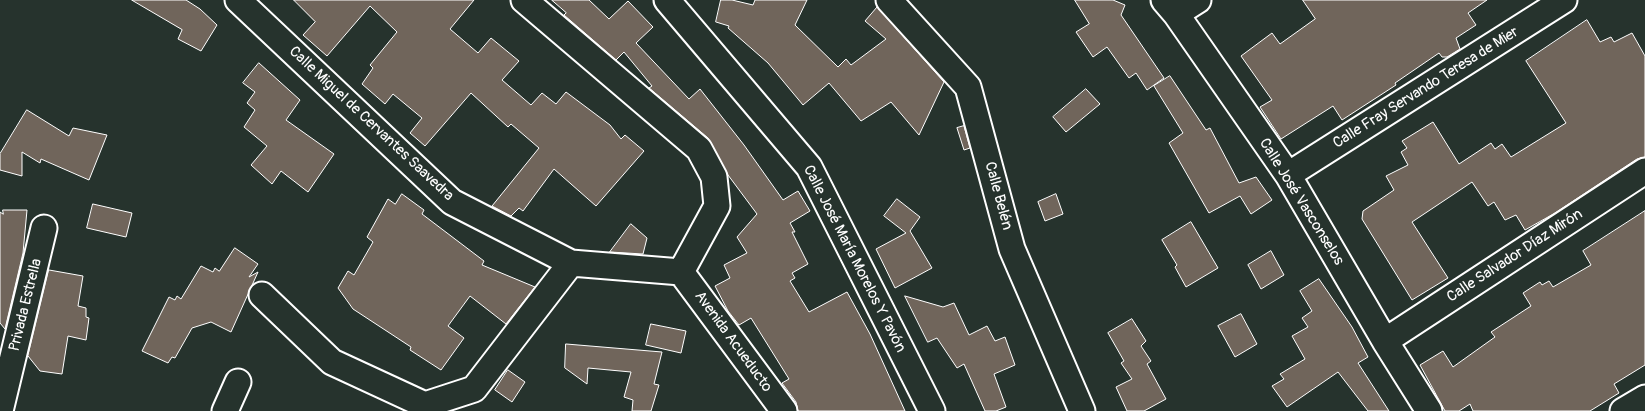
<!DOCTYPE html>
<meta charset="utf-8">
<style>
body{margin:0}
canvas{display:block;background:#26332d}
</style>
<canvas width="1645" height="411"></canvas>
<script>
const c = document.querySelector('canvas').getContext('2d');
c.lineJoin = 'round';
function paint(path, color) { c.fillStyle = color; c.fill(path, 'evenodd'); }
function trace(path, color, width, dash) { c.strokeStyle = color; c.lineWidth = width; c.lineCap = dash ? 'butt' : 'round'; c.setLineDash(dash || []); c.stroke(path); }
function label(font, color, halo, rows, align = 'center') {
  c.font = font + ' Pangolin,sans-serif'; c.lineWidth = 4; c.setLineDash([]); c.textBaseline = 'middle'; c.strokeStyle = halo; c.fillStyle = color; for (const [text, x, y, turn = 0] of rows) {
    c.save(); c.translate(x, y); c.rotate((+turn || 0) * Math.PI / 180); c.textAlign = isNaN(turn) ? turn : align; if (halo) c.strokeText(text, 0, 0); c.fillText(text, 0, 0); c.restore();
  }
}
const building = new Path2D(`
 M132 0H186L200 9 217 25 201 51 178 39 182 30Z
 M294 0H474L450 29 478 53 491 38 519 61 502 80 531 105 542 93 556 104 566 92 610 125 621 139 625 135 644 151 596 206 554 169 523 211 519 208 511 216 492 206 539 148 511 124 508 127 471 93 425 146 410 133 422 118 393 94 385 104 362 84 373 68 370 65 397 32 370 6 327 56 303 35 315 22Z
 M552 0H589L609 19 628 1 653 27 636 43 689 99 700 89 744 145 783 200 798 191 810 211 790 223 795 232H792L808 264 792 273 795 278 790 281 809 312 847 292 870 334 905 411H798L796 402 782 383 789 379 751 318 739 325 728 311 715 286 730 278 724 265 747 253 737 237 757 214 728 175 708 138 649 88 652 86 624 52 616 60 564 15 566 13Z
 M721 0H732L753 5 755 0H807L795 25 838 67 846 59 851 65 886 39 865 21 877 7 944 82 919 135 891 102 861 121 829 83 803 105 768 63 728 28 729 26 716 22Z
 M1075 0H1113L1125 5 1121 15 1164 78 1147 90 1136 73 1129 78 1107 47 1093 57 1076 32 1089 24Z
 M1303 0H1487L1468 13 1476 25 1456 38 1460 49 1447 57H1442L1439 53 1395 83 1396 85 1342 120 1333 106 1281 139 1260 107 1272 100 1241 56 1272 33 1280 44 1315 19Z
 M1587 20 1600 42 1611 37 1614 42 1632 33 1645 56V157L1637 159 1555 213 1525 230 1516 215 1505 220 1494 202 1488 206 1472 182 1412 222 1448 278 1412 300 1362 219 1363 211 1394 190 1386 176 1408 165 1401 152 1407 148 1402 141 1433 122 1459 164 1491 143 1495 149 1502 144 1511 157 1566 123 1526 61Z
 M259 63 300 100 286 120 334 154 308 192 281 171 272 184 251 165 267 146 244 127 255 110 247 103 255 92 243 83Z
 M1170 76 1206 130 1210 128 1239 183 1256 177 1272 200 1251 214 1240 196 1209 213 1169 143 1183 133 1154 86Z
 M1086 89 1100 104 1066 132 1053 117Z
 M27 110 69 136 73 128 107 135 89 180 41 159 40 163 22 152V176L0 170V154Z
 M964 126 970 148 964 150 957 128Z
 M402 194 424 210 422 214 484 261 482 265 535 287 506 324 470 296 448 326 464 338 441 370 410 350 411 347 353 309 338 288 348 271 354 275 373 242 367 237 388 199 395 204Z
 M1056 194 1063 214 1045 221 1038 202Z
 M897 199 920 217 910 231 932 268 895 288 876 249 906 233 884 216Z
 M93 204 132 213 126 237 87 228Z
 M3 210H27L23 253 5 329 0 323V212L3 214Z
 M1645 211V365L1614 384 1619 393 1590 411H1473L1470 404 1459 411H1445L1420 365 1443 351 1453 367 1495 337 1491 332 1531 306 1523 293 1540 282 1542 285 1549 281 1553 287 1591 265 1583 251Z
 M1191 222 1218 268 1186 287 1175 267 1177 265 1162 240Z
 M631 224 647 238 643 254 610 252Z
 M235 248 258 264 249 277 258 272 231 332 211 322 192 328 175 358 172 357 168 363 142 351 169 297 175 300 177 296 181 299 201 266 213 272 215 268 219 271Z
 M1271 251 1284 275 1261 289 1248 265Z
 M49 270 83 276 78 306 86 308V317L89 318 86 340 68 336 62 374 40 371 28 356Z
 M1319 279 1352 327 1368 357 1358 363 1389 411H1368L1338 372 1287 407 1272 386 1284 379 1280 374 1305 359 1292 336 1308 327 1302 318 1312 311 1300 291Z
 M905 296 943 307 954 303 969 335 987 326 995 341 1005 337 1015 365 994 374 1006 407 996 411H985L964 364 957 368 937 338 928 342Z
 M1241 314 1257 344 1235 357 1218 326Z
 M1132 319 1146 341 1141 346 1151 361 1147 364 1166 399 1144 411H1127L1116 387 1132 379 1121 363 1124 361 1108 333Z
 M651 324 686 331 681 353 646 345Z
 M566 344 662 352 654 384 659 385 651 411H632L633 400 624 397 631 372 588 368 587 384 565 368Z
 M508 370 525 382 512 402 495 390Z`);
const minor = new Path2D(`
 M238 0 452 202 571 263 681 272
 M524 0 699 149 714 177 717 206 681 272
 M667 0 809 167 932 411
 M889 0 968 87 1012 249 1082 411
 M1164 0 1176 14 1288 175 1385 341 1429 411
 M1176 14 1198 0
 M1288 175 1564 0
 M681 272 784 411
 M262 295 332 362 425 405 474 389 571 263
 M1385 341 1645 171
 M0 411 44 228
 M225 411 238 382
 M1623 411 1645 398`);
const streetNames = [
 ["Calle Fray Servando Teresa de Mier",1426,88,-32],
 ["Calle Miguel de Cervantes Saavedra",371,124,43],
 ["Calle Belén",998,196,75],
 ["Calle José Vasconselos",1301,202,58],
 ["Calle Salvador Díaz Mirón",1515,256,-33],
 ["Calle José María Morelos Y Pavón",854,259,63],
 ["Privada Estrella",26,305,-76],
 ["Avenida Acueducto",733,342,54]
];
paint(building, '#70655b');
trace(building, '#fff', 1);
trace(minor, '#fff', 29);
trace(minor, '#26332d', 25);
label('15px', '#fff', '#26332d', streetNames);
</script>
